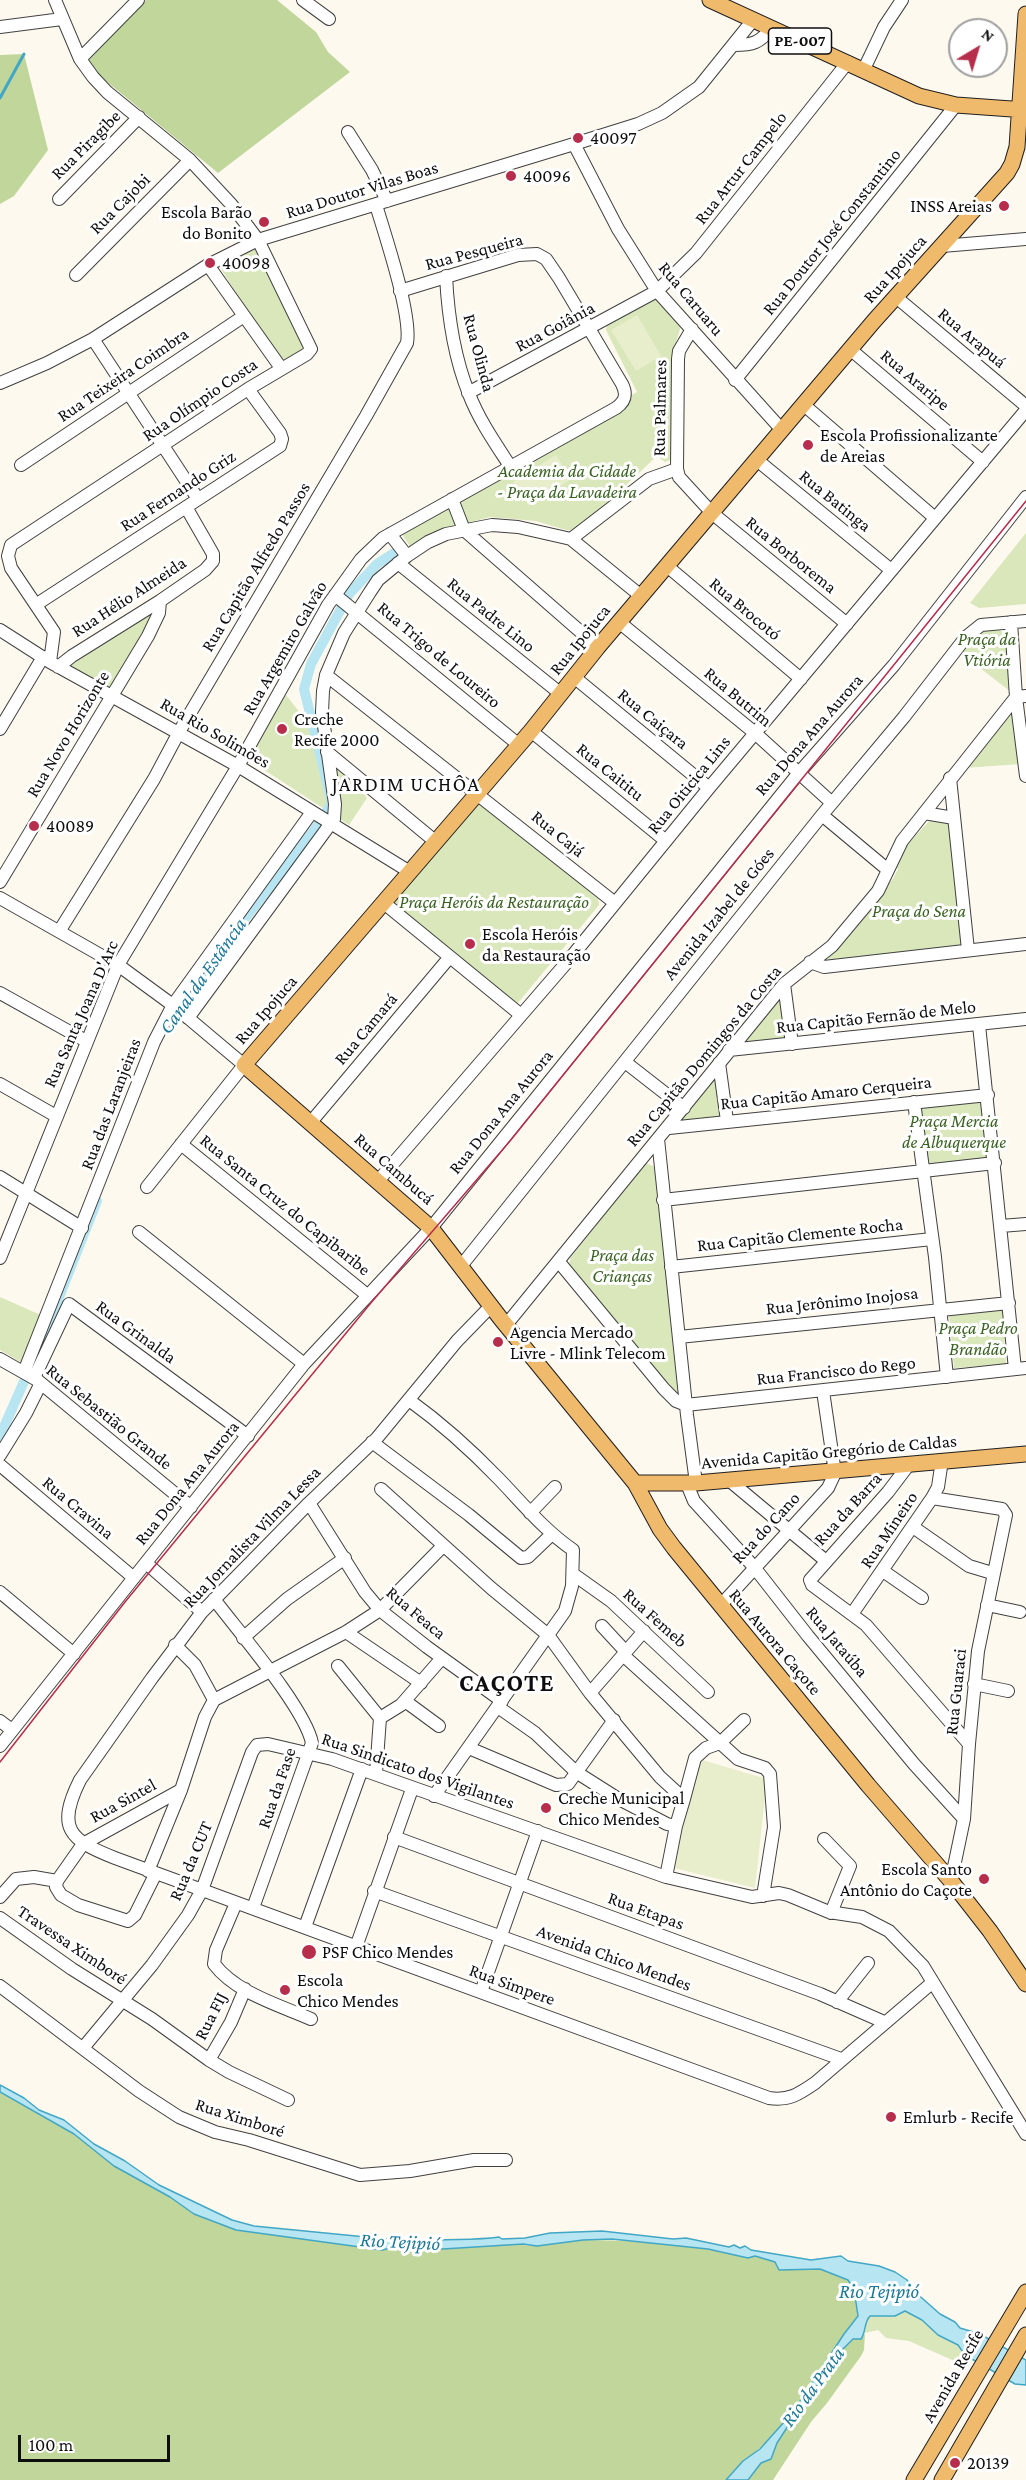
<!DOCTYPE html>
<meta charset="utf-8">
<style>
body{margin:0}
#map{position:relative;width:1026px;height:2480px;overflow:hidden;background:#fef9ef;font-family:"Crimson Pro",serif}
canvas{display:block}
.north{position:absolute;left:948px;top:18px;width:60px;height:60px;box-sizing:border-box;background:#fff;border:2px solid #9f9f9f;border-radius:50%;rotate:38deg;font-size:16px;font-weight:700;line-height:24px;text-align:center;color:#0e0e0e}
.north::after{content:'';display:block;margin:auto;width:21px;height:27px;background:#b62e4b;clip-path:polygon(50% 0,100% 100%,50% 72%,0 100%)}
.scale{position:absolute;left:18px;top:2435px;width:152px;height:27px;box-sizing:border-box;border:3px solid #0e0e0e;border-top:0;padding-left:8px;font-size:18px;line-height:21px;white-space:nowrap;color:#0e0e0e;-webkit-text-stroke:4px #fff;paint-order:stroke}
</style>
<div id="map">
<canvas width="1026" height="2480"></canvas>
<div class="north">N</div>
<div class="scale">100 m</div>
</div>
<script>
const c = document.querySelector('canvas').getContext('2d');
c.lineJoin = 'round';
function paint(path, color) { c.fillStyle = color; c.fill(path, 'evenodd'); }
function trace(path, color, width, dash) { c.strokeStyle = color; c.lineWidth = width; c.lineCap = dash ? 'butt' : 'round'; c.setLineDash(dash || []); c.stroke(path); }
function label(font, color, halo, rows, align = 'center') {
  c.font = font + ' "Crimson Pro",serif'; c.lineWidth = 6; c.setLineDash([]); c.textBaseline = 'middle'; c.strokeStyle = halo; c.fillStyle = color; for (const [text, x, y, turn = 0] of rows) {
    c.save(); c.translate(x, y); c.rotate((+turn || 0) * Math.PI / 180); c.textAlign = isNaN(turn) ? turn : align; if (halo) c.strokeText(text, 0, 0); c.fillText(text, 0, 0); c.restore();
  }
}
const green = new Path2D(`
 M250 246 257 248 308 348 281 363 221 269 220 266Z
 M657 297 681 326 672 356 674 450 670 460 665 462 657 456 577 531 566 530 536 521 490 517 471 522 416 556 397 526 637 392 606 330 607 323Z
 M1026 533V604L979 608 970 603Z
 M148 614 151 618 110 686 107 687 70 666Z
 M987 629H997L1004 633 1011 692 958 651 972 634Z
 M286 695 367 798 349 825 249 760 248 757Z
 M1013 711 1020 764 965 768Z
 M477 799 486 804 598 899 599 905 517 1004 394 909 391 899Z
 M933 817 951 821 964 947 827 962 832 949 893 879 898 869 891 862Z
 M783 990 790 1042 744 1043V1040Z
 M715 1077 721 1119 683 1121V1117Z
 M984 1098 990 1155 982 1160 927 1165 918 1104Z
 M646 1163 655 1167 679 1402 575 1274 569 1264 571 1257Z
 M0 1297 43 1316 24 1364 0 1350Z
 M1002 1310 1006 1364 954 1368 949 1314Z
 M905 2310 922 2320 938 2335 958 2345 962 2352 973 2359 968 2367 909 2341 886 2338 878 2330 865 2333 866 2320 870 2316Z`);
const forest = new Path2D(`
 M146 0H277L316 32 328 52 350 72 218 173 100 76 89 60Z
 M24 54 48 150 14 196 0 204V55Z
 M0 2092 74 2134 114 2166 170 2197 194 2214 236 2230 382 2250 400 2246 443 2249 506 2244 537 2246 583 2240 641 2241 708 2249 739 2256H755L776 2262 779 2270 820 2269 848 2280 854 2289 858 2316C835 2345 816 2380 794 2411 774 2438 748 2457 726 2480H0Z
 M865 2333 864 2350 861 2356 827 2403 811 2422 773 2480H748L761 2463 771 2459 777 2443 788 2426 812 2398 816 2387 837 2355 853 2339H861Z`);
const pitch = new Path2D(`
 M637 315 661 356 636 371 611 330Z
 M556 455 571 479 529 506 513 482Z
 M699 1759 767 1779 755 1888 670 1867Z`);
const water = new Path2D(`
 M0 2085 24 2098 39 2110 64 2120 94 2144 125 2161 159 2185 232 2220 254 2226 417 2242C445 2238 471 2241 499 2237L502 2239 525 2238 550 2233 602 2231 673 2239 686 2238 729 2247 734 2245 740 2248 745 2246 751 2250 811 2260 841 2256 848 2261 879 2266 895 2272 907 2280 914 2291 940 2314 955 2322 960 2328 980 2334 1026 2360V2385L1015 2384 965 2355 958 2345 938 2335 922 2320 905 2311 895 2316H870C864 2322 866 2332 861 2339H853L837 2355 816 2387 812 2398 788 2426 777 2443 771 2459 761 2463 748 2480H726L743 2461 760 2449 793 2412 844 2334 858 2316 854 2289 848 2280 820 2269 779 2270 775 2262 755 2256 748 2258 708 2249 612 2239 583 2240 537 2246 523 2244 443 2249 400 2246 382 2250 236 2230 194 2214 170 2197 114 2166 74 2134 0 2092Z`);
const stream = new Path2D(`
 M0 98 24 54`);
const canal = new Path2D(`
 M174 1015 199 977 318 825 332 803 304 689 311 664 349 594 377 564 399 550
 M41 1343 97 1201
 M0 1436 30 1368`);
const minor = new Path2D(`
 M303 0 329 19
 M0 27 62 19
 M734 45C753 45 759 43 771 29
 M80 59 138 0
 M864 69 884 27 902 0
 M348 132 372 170 387 201
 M574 144 618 229 657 291 782 430
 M59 199 139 117
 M942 246 1026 239
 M208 265 281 368
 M76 275 190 160
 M446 276C448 316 454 357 469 394 479 420 495 443 510 466
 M896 297 1026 406
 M692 329 679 351 678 359 677 469 679 477 712 513 847 624
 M93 339 198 499
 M850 349 983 462
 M735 380 956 105
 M0 383 47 363 93 339 208 265 258 240 574 144 638 124 662 113 699 87 753 20
 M468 393 657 291 696 253 848 62
 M804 405 935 518
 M757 460 891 570
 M21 465 244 316
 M452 499 464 530 598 647
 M390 534 407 556
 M571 539 649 479 677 469
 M398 563 561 694
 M667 566 801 679
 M335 595 519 745
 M37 604 280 446 282 439 280 433 248 389
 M619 622 755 733 832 803
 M1011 622 1016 697 1026 776
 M0 630 50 662 238 766 410 872
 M50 662 54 632 11 568 8 556 11 545 248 389 307 354 311 349 258 240 231 204 190 160 107 92 93 77 80 59 55 0
 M58 667 72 656 160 601 205 570 213 561V554L186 507
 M326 675 615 903
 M574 677 709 788
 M0 729 43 657
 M531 731 666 841
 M327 752 436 842
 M950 778 968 950
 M924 813 954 818
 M822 815 888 870
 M0 882 148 636 159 613 160 601
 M0 898 118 965 174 1006 244 1065 147 1187
 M384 903 521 1015
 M60 930 154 779 179 732 366 416 407 343C412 315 385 235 376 205
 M810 962 824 967 1026 944
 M784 984 792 1044
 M0 993 86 1041
 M188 1018 334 819 335 804 322 712 323 691 326 675 344 633 370 592 378 580 407 556 428 542 446 534 492 525 518 527 571 539 641 596
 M979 1025 1015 1369
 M729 1050 1026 1019
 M625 1062 684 1108
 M719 1063 727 1121
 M0 1084 56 1116
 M914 1102 935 1257 947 1377
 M311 1122 449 958
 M669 1128 988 1095
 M658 1139 687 1415 696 1483
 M181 1144 367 1295
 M0 1177 82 1228
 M378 1181 568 961 709 788 1026 410
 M663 1200 995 1163
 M1001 1226 1026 1224
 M139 1232 304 1364
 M0 1258 118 965 238 766 328 605 361 559 383 538 616 408C626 401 627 394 622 384L559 278 546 259 537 254 518 255 400 291
 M559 1262 664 1389 676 1401 686 1405 1026 1368
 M461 1266 822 815 904 717 966 637 981 625 1026 621
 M671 1267 932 1239
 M491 1306 457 1341 377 1438 309 1503 202 1612 152 1678 80 1780C56 1828 69 1840 115 1858L769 2098C789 2101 799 2094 815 2083L933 1982
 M506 1325 784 984 832 946 878 891 902 841 1016 697 1026 696
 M679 1337 1009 1303
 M0 1359 37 1380 191 1507
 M24 1372 154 1042 173 1005 312 812
 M34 1378 69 1304 248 1436
 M409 1400C441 1423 472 1451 499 1479 523 1504 544 1530 573 1550L572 1586 565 1611 434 1796
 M372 1442 469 1515 521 1558 528 1557 552 1534
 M0 1455 26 1413 41 1383
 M910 1463 888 1492 810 1580 812 1585 866 1625 969 1744
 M0 1465 134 1578
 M730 1481 826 1561
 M687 1484 694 1501 754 1567 808 1636 914 1764 964 1819
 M381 1489 491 1588 548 1635 590 1693 660 1777 684 1799 676 1826 667 1824 617 1798 576 1772 535 1733 498 1707
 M932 1498 1002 1509 1006 1515 978 1651 969 1744 964 1819 951 1881
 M309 1503 365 1592 380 1610 427 1647 502 1701
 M530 1513 555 1487
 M913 1527 969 1566 992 1573
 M146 1563 202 1612
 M883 1571 922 1598
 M573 1574 611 1601 708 1692
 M0 1592 74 1654
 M214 1599C238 1631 305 1708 312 1743L253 1908
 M987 1605 1020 1612
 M720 1606 828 1488 835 1473 823 1391
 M852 1614 932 1498 938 1487 942 1460
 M602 1626 626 1652
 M346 1632 421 1683
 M243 1638 287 1599 345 1558
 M175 1645 195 1665 214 1700
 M623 1655 738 1759 765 1768 770 1774 774 1827 763 1896
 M338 1666 380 1718
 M974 1684 1008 1691
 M590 1693 644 1631
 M405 1701 439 1726
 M0 1721 12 1730
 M0 1746 304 1364 431 1228 798 774 894 665 1026 497
 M469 1748 556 1785 568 1784 614 1720
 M376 1773 380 1718 401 1705 442 1658
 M684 1799 695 1758 706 1748 720 1743 744 1720
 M394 1837 820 1994 884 2022
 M824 1839 850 1866 831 1913
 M148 1871 181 1790 205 1717 214 1700 346 1632 380 1610 443 1546
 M156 1873 135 1915 128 1921 78 1905 61 1895 56 1887 57 1881 83 1844 181 1790
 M666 1877 676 1826
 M374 1891 841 2059
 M0 1897 16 1879 34 1877 57 1881
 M236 1903 216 1950 214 1964C236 1993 279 2005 311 2019
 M0 1918 72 1969 152 2019 209 2060 229 2072 288 2100
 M305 1927 362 1769
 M356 1947 412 1789
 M0 1986 139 2091 179 2117 215 2132 249 2140 360 2175 410 2171 474 2160H506
 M481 1992 538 1831
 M837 2002 868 1963
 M83 2048 152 1965 188 1915 202 1890 252 1752 257 1745 268 1744 332 1759 666 1877 752 1897 779 1893 788 1895 829 1912 862 1917 889 1931 923 1966 1026 2134
 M209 2060 231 2022 245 1989`);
const major = new Path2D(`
 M710 0 919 96 956 105 1026 110
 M1026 14 1017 147 1012 164 1007 173 874 321 598 647 531 731 244 1065 431 1228 501 1319 635 1483 660 1529 674 1548 868 1785 951 1881 990 1931 1026 1984
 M635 1483H696L1026 1454
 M914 2480 1026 2292
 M942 2480 1026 2335`);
const tram = new Path2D(`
 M0 1762 125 1602 370 1304 510 1141 1026 501`);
const markers = [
 [578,138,6,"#b62e4b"],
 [511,176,6,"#b62e4b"],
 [1004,206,6,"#b62e4b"],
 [264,222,6,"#b62e4b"],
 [210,263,6,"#b62e4b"],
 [808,445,6,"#b62e4b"],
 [282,729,6,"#b62e4b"],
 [34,826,6,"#b62e4b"],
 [470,944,6,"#b62e4b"],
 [498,1342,6,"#b62e4b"],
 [546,1808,6,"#b62e4b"],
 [984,1879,6,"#b62e4b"],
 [309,1952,8,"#b62e4b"],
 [285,1990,6,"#b62e4b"],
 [891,2117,6,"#b62e4b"],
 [955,2463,6,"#b62e4b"]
];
const shields = [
 [800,41,63]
];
const shieldNames = [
 ["PE-007",800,41]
];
const poiNames = [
 ["40097",590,138],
 ["40096",523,176],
 ["INSS Areias",992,206,"right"],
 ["Escola Barão",252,212,"right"],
 ["do Bonito",252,233,"right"],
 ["40098",222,263],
 ["Escola Profissionalizante",820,435],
 ["de Areias",820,456],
 ["Creche",294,719],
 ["Recife 2000",294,740],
 ["40089",46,826],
 ["Escola Heróis",482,934],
 ["da Restauração",482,955],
 ["Agencia Mercado",510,1332],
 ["Livre - Mlink Telecom",510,1353],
 ["Creche Municipal",558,1798],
 ["Chico Mendes",558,1819],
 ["Escola Santo",972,1869,"right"],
 ["Antônio do Caçote",972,1890,"right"],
 ["PSF Chico Mendes",322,1952],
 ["Escola",297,1980],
 ["Chico Mendes",297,2001],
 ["Emlurb - Recife",903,2117],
 ["20139",967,2463]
];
const streetNames = [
 ["Rua Piragibe",86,145,-45],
 ["Rua Artur Campelo",741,168,-52],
 ["Rua Doutor Vilas Boas",362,190,-17],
 ["Rua Cajobi",120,204,-45],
 ["Rua Doutor José Constantino",832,232,-51],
 ["Rua Pesqueira",474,252,-15],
 ["Rua Ipojuca",895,269,-48],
 ["Rua Caruaru",691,299,50],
 ["Rua Goiânia",555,327,-28],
 ["Rua Arapuá",972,338,40],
 ["Rua Olinda",479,353,75],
 ["Rua Teixeira Coimbra",123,375,-34],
 ["Rua Araripe",915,380,40],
 ["Rua Olímpio Costa",200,400,-34],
 ["Rua Palmares",660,408,-89],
 ["Rua Fernando Griz",178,491,-33],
 ["Rua Batinga",835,501,39],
 ["Rua Borborema",791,555,39],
 ["Rua Capitão Alfredo Passos",256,567,-59],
 ["Rua Hélio Almeida",129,597,-33],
 ["Rua Brocotó",745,609,40],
 ["Rua Padre Lino",491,615,39],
 ["Rua Ipojuca",580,640,-51],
 ["Rua Argemiro Galvão",285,648,-60],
 ["Rua Trigo de Loureiro",439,655,40],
 ["Rua Butrim",738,697,40],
 ["Rua Caiçara",653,719,39],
 ["Rua Rio Solimões",215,733,30],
 ["Rua Novo Horizonte",68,734,-59],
 ["Rua Dona Ana Aurora",809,735,-49],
 ["Rua Caititu",610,772,39],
 ["Rua Oiticica Lins",689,785,-51],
 ["Rua Cajá",558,834,39],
 ["Avenida Izabel de Góes",719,914,-51],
 ["Rua Ipojuca",266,1010,-49],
 ["Rua Santa Joana D'Arc",81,1014,-66],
 ["Rua Capitão Fernão de Melo",876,1017,-6],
 ["Rua Camará",366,1029,-50],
 ["Rua Capitão Domingos da Costa",704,1056,-50],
 ["Rua Capitão Amaro Cerqueira",826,1093,-6],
 ["Rua das Laranjeiras",111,1104,-69],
 ["Rua Dona Ana Aurora",501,1112,-51],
 ["Rua Cambucá",394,1169,41],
 ["Rua Santa Cruz do Capibaribe",285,1205,39],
 ["Rua Capitão Clemente Rocha",800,1235,-6],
 ["Rua Jerônimo Inojosa",842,1301,-6],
 ["Rua Grinalda",136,1332,36],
 ["Rua Francisco do Rego",836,1371,-6],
 ["Rua Sebastião Grande",109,1417,39],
 ["Avenida Capitão Gregório de Caldas",829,1452,-5],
 ["Rua Dona Ana Aurora",187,1483,-51],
 ["Rua Cravina",78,1508,40],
 ["Rua da Barra",848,1509,-48],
 ["Rua do Cano",766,1528,-47],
 ["Rua Mineiro",889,1530,-56],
 ["Rua Jornalista Vilma Lessa",252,1537,-46],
 ["Rua Feaca",416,1613,40],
 ["Rua Femeb",655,1618,42],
 ["Rua Aurora Caçote",775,1642,50],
 ["Rua Jataúba",837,1642,50],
 ["Rua Guaraci",956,1692,-84],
 ["Rua Sindicato dos Vigilantes",418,1771,19],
 ["Rua da Fase",277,1788,-71],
 ["Rua Sintel",123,1801,-29],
 ["Rua da CUT",191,1861,-67],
 ["Rua Etapas",646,1911,20],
 ["Travessa Ximboré",72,1945,34],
 ["Avenida Chico Mendes",614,1958,20],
 ["Rua Simpere",512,1985,20],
 ["Rua FIJ",211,2016,-63],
 ["Rua Ximboré",240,2118,18],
 ["Avenida Recife",953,2376,-60]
];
const parkNames = [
 ["Academia da Cidade",567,471],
 ["- Praça da Lavadeira",567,492],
 ["Praça da",987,639],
 ["Vtiória",987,660],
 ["Praça Heróis da Restauração",494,902],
 ["Praça do Sena",919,911],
 ["Praça Mercia",954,1121],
 ["de Albuquerque",954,1142],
 ["Praça das",622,1255],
 ["Crianças",622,1276],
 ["Praça Pedro",978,1328],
 ["Brandão",978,1349]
];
const neighbourhoodNames = [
 ["JARDIM UCHÔA",406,785]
];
const waterNames = [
 ["Canal da Estância",203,976,-55],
 ["Rio Tejipió",400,2242,3],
 ["Rio Tejipió",879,2292],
 ["Rio da Prata",813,2387,-54]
];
const districtNames = [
 ["CAÇOTE",507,1684]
];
paint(green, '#d9e7bb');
paint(forest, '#c0d69b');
paint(pitch, '#e8eecc');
paint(water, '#b7e6f2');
trace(water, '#42a7c5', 1.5);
trace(stream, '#42a7c5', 3);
trace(canal, '#b7e6f2', 10);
trace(minor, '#414141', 14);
trace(major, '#1f1f1f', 17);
trace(minor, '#fff', 12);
trace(major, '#f0ba6d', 15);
trace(tram, '#b62e4b', 1.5);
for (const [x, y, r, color] of markers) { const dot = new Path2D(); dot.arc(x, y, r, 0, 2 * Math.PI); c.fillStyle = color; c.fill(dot); trace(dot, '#fff', 2); }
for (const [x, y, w] of shields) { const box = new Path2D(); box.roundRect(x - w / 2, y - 13, w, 26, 4.5); c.fillStyle = '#fff'; c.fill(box); trace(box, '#0e0e0e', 1.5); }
label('bold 16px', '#0e0e0e', null, shieldNames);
label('18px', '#0e0e0e', '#fff', poiNames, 'left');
label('18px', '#0e0e0e', '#fff', streetNames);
label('italic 18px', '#3a6222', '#fff', parkNames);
c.letterSpacing = '1.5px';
label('20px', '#0e0e0e', '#fff', neighbourhoodNames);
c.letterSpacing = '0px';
label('italic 20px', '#1e7898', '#fff', waterNames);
c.letterSpacing = '1.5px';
label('bold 24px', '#0e0e0e', '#fff', districtNames);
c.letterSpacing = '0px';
</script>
